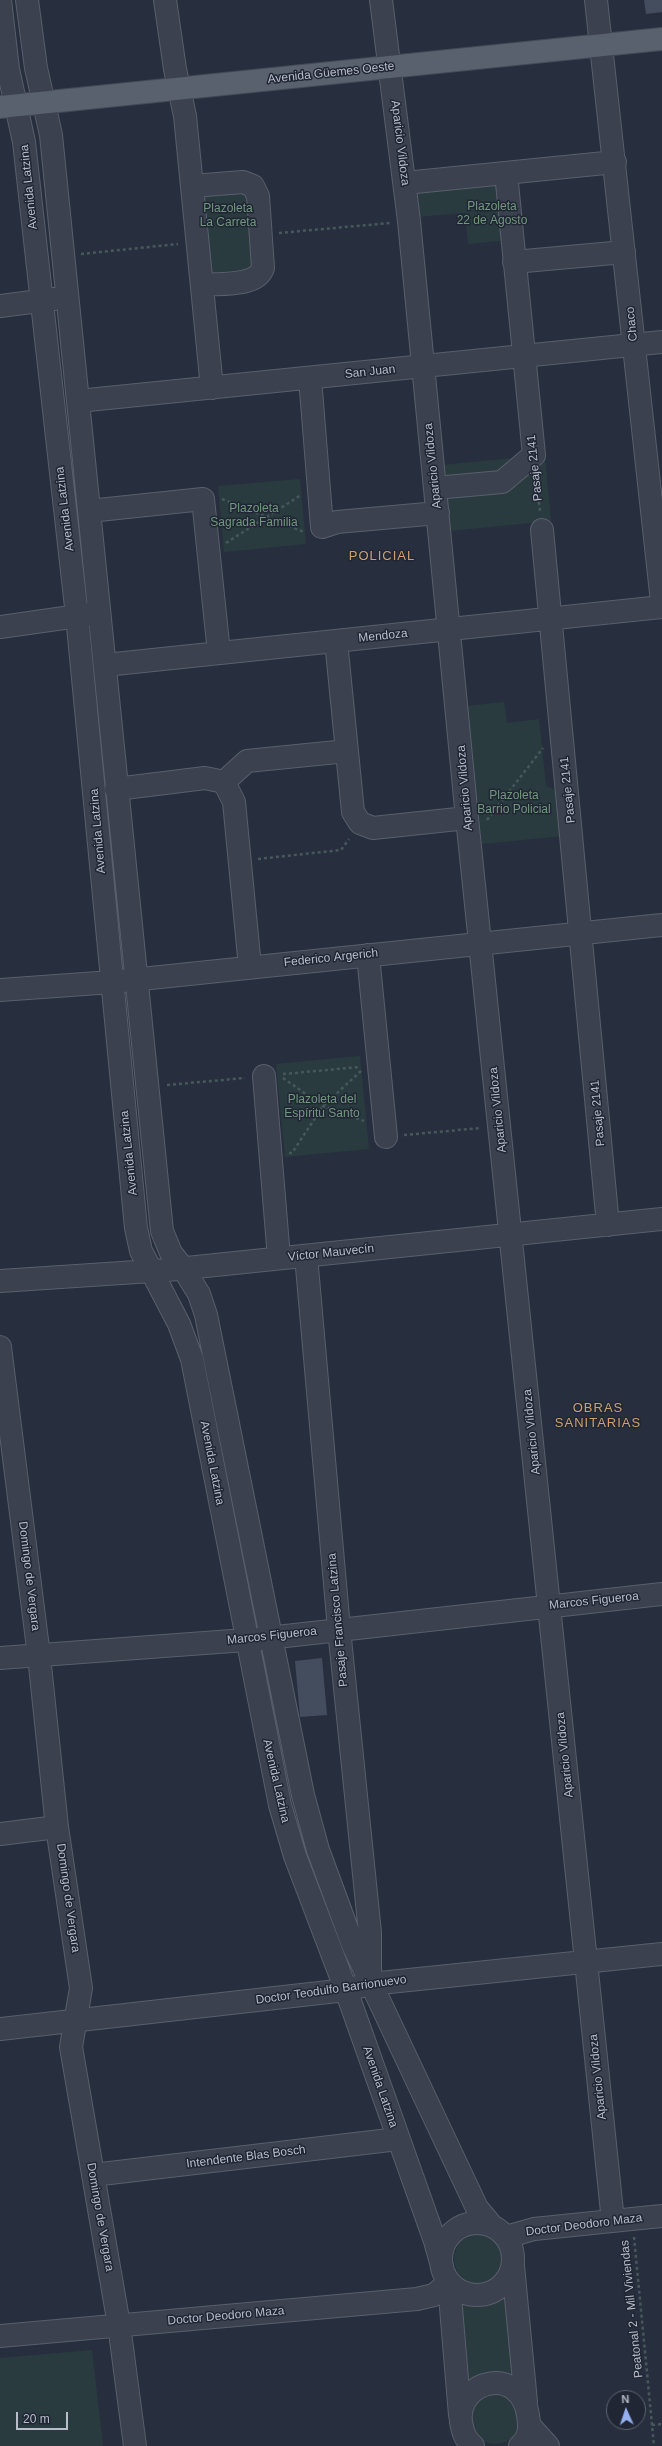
<!DOCTYPE html>
<meta charset="utf-8">
<style>
body{margin:0}
#map{position:relative;width:662px;height:2446px;overflow:hidden;background:#272f3e;font-family:Arial,sans-serif}
canvas{display:block}
.north{position:absolute;left:606px;top:2390px;width:40px;height:40px;box-sizing:border-box;background:#202634;border:1px solid #5d6270;border-radius:50%;rotate:357deg;font-size:11px;font-weight:700;line-height:16px;text-align:center;color:#b8bdc9}
.north::after{content:'';display:block;margin:auto;width:14px;height:18px;background:#95b0f0;clip-path:polygon(50% 0,100% 100%,50% 72%,0 100%)}
.scale{position:absolute;left:16px;top:2412px;width:52px;height:18px;box-sizing:border-box;border:2px solid #b8bdc9;border-top:0;padding-left:5px;font-size:12px;line-height:14px;white-space:nowrap;color:#b8bdc9;-webkit-text-stroke:3px #202634;paint-order:stroke}
</style>
<div id="map">
<canvas width="662" height="2446"></canvas>
<div class="north">N</div>
<div class="scale">20 m</div>
</div>
<script>
const c = document.querySelector('canvas').getContext('2d');
c.lineJoin = 'round';
function paint(path, color) { c.fillStyle = color; c.fill(path, 'evenodd'); }
function trace(path, color, width, dash) { c.strokeStyle = color; c.lineWidth = width; c.lineCap = dash ? 'butt' : 'round'; c.setLineDash(dash || []); c.stroke(path); }
function label(font, color, halo, rows, align = 'center') {
  c.font = font + ' Arial,sans-serif'; c.lineWidth = 3; c.setLineDash([]); c.textBaseline = 'middle'; c.strokeStyle = halo; c.fillStyle = color; for (const [text, x, y, turn = 0] of rows) {
    c.save(); c.translate(x, y); c.rotate((+turn || 0) * Math.PI / 180); c.textAlign = isNaN(turn) ? turn : align; if (halo) c.strokeText(text, 0, 0); c.fillText(text, 0, 0); c.restore();
  }
}
const green = new Path2D(`
 M515 178 520 239 468 244 465 213 417 217 415 197 417 190Z
 M248 192 255 271 211 275 204 196Z
 M545 455 551 521 449 531 442 465Z
 M300 479 306 544 224 552 218 486Z
 M504 702 507 723 539 719 546 786 559 791 563 836 482 844 467 706Z
 M360 1056 369 1149 285 1157 276 1064Z
 M454 2259a25 25 0 1 1 50 0a25 25 0 1 1-50 0Z
 M508 2287 517 2376 489 2373 465 2384 457 2296C476 2304 493 2303 508 2287Z
 M92 2350 103 2446H0V2358Z
 M470 2419a25 25 0 1 1 50 0a25 25 0 1 1-50 0Z`);
const building = new Path2D(`
 M644 0H662V12L646 14Z
 M322 1658 327 1715 300 1717 295 1661Z`);
const path = new Path2D(`
 M279 233 390 223
 M81 254 178 244
 M536 478 540 511
 M222 499 304 532
 M226 543 301 495
 M487 820 543 748
 M258 859 341 850 349 839
 M283 1074 360 1067
 M283 1078 323 1106 364 1121
 M167 1085 245 1078
 M404 1135 481 1128
 M289 1153H292L323 1106 361 1071
 M634 2237 654 2446
 M652 2425 662 2424`);
const minor = new Path2D(`
 M0 0 8 69 24 142 77 616 136 1228 141 1251 179 1324 192 1359 280 1805 295 1856 346 1990 435 2241 442 2266
 M27 0 36 68 51 135 162 1231 171 1253 183 1268 199 1294 206 1315 303 1795 318 1850 353 1945 477 2208 492 2226
 M165 0 175 69 185 116 212 388
 M381 0 409 221 467 818 613 2221
 M596 0 662 602
 M405 183 615 162
 M192 186 243 182 253 186 258 196 263 268C257 287 220 283 202 285
 M514 262 624 252
 M0 306 54 299
 M310 378 322 527 337 522 438 513
 M78 401 662 342
 M435 488 502 482 534 455 506 173
 M89 511 203 499 219 653
 M542 530 608 1225
 M0 627 92 614
 M336 641 353 812 360 823 373 828 467 818
 M105 665 662 607
 M224 782 234 802 250 967
 M224 782 247 761 347 751
 M116 789 205 778 224 782
 M368 955 386 1137
 M0 990 112 982 662 925
 M264 1076 279 1258
 M306 1256 339 1629 370 1933V1976
 M0 1281 167 1270 662 1219
 M0 1347 39 1656 57 1827 81 1988 71 2047 119 2325 135 2446
 M0 1658 259 1639 662 1594
 M0 1834 57 1827
 M0 2029 346 1990 370 1984 662 1954
 M93 2175 398 2139
 M441 2259a36 36 0 1 1 72 0a36 36 0 1 1-72 0Z
 M506 2237 534 2229 662 2216
 M513 2266 526 2402
 M449 2284 460 2415
 M0 2336 417 2299 434 2295 448 2283
 M530 2426 548 2446
 M473 2446C465 2439 463 2433 461 2422 456 2380 520 2364 528 2415 530 2428 530 2437 520 2446`);
const major = new Path2D(`
 M0 107 662 39`);
const streetNames = [
 ["Avenida Güemes Oeste",331,73,-6],
 ["Aparicio Vildoza",400,143,83],
 ["Avenida Latzina",29,187,-96],
 ["Chaco",632,324,-96],
 ["San Juan",370,372,-6],
 ["Aparicio Vildoza",433,466,-96],
 ["Pasaje 2141",535,468,-96],
 ["Avenida Latzina",65,509,-97],
 ["Mendoza",383,636,-6],
 ["Aparicio Vildoza",465,788,-95],
 ["Pasaje 2141",568,790,-96],
 ["Avenida Latzina",98,831,-95],
 ["Federico Argerich",331,958,-6],
 ["Aparicio Vildoza",498,1110,-96],
 ["Pasaje 2141",598,1113,-95],
 ["Avenida Latzina",129,1153,-96],
 ["Víctor Mauvecín",331,1253,-6],
 ["Aparicio Vildoza",532,1432,-96],
 ["Avenida Latzina",212,1463,79],
 ["Domingo de Vergara",29,1576,83],
 ["Marcos Figueroa",594,1601,-6],
 ["Pasaje Francisco Latzina",338,1620,-95],
 ["Marcos Figueroa",272,1636,-6],
 ["Aparicio Vildoza",565,1755,-96],
 ["Avenida Latzina",276,1781,77],
 ["Domingo de Vergara",68,1898,82],
 ["Doctor Teodulfo Barrionuevo",331,1990,-8],
 ["Aparicio Vildoza",598,2077,-96],
 ["Avenida Latzina",380,2087,71],
 ["Intendente Blas Bosch",246,2157,-7],
 ["Domingo de Vergara",100,2217,80],
 ["Doctor Deodoro Maza",584,2225,-7],
 ["Peatonal 2 - Mil Viviendas",632,2309,-96],
 ["Doctor Deodoro Maza",226,2316,-5]
];
const parkNames = [
 ["Plazoleta",492,207],
 ["22 de Agosto",492,221],
 ["Plazoleta",228,209],
 ["La Carreta",228,223],
 ["Plazoleta",254,509],
 ["Sagrada Familia",254,523],
 ["Plazoleta",514,796],
 ["Barrio Policial",514,810],
 ["Plazoleta del",322,1100],
 ["Espíritu Santo",322,1114]
];
const neighbourhoodNames = [
 ["POLICIAL",382,556],
 ["OBRAS",598,1408],
 ["SANITARIAS",598,1423]
];
paint(green, '#293b3f');
paint(building, '#444d5d');
trace(minor, '#595f6c', 24);
trace(major, '#454a58', 24);
trace(path, '#47585c', 2.5, [3, 3]);
trace(minor, '#3b414f', 22);
trace(major, '#59606e', 22);
label('12px', '#b8bdc9', '#202634', streetNames);
label('12px', '#71987d', '#202634', parkNames);
c.letterSpacing = '1px';
label('13px', '#cda16e', '#202634', neighbourhoodNames);
c.letterSpacing = '0px';
</script>
